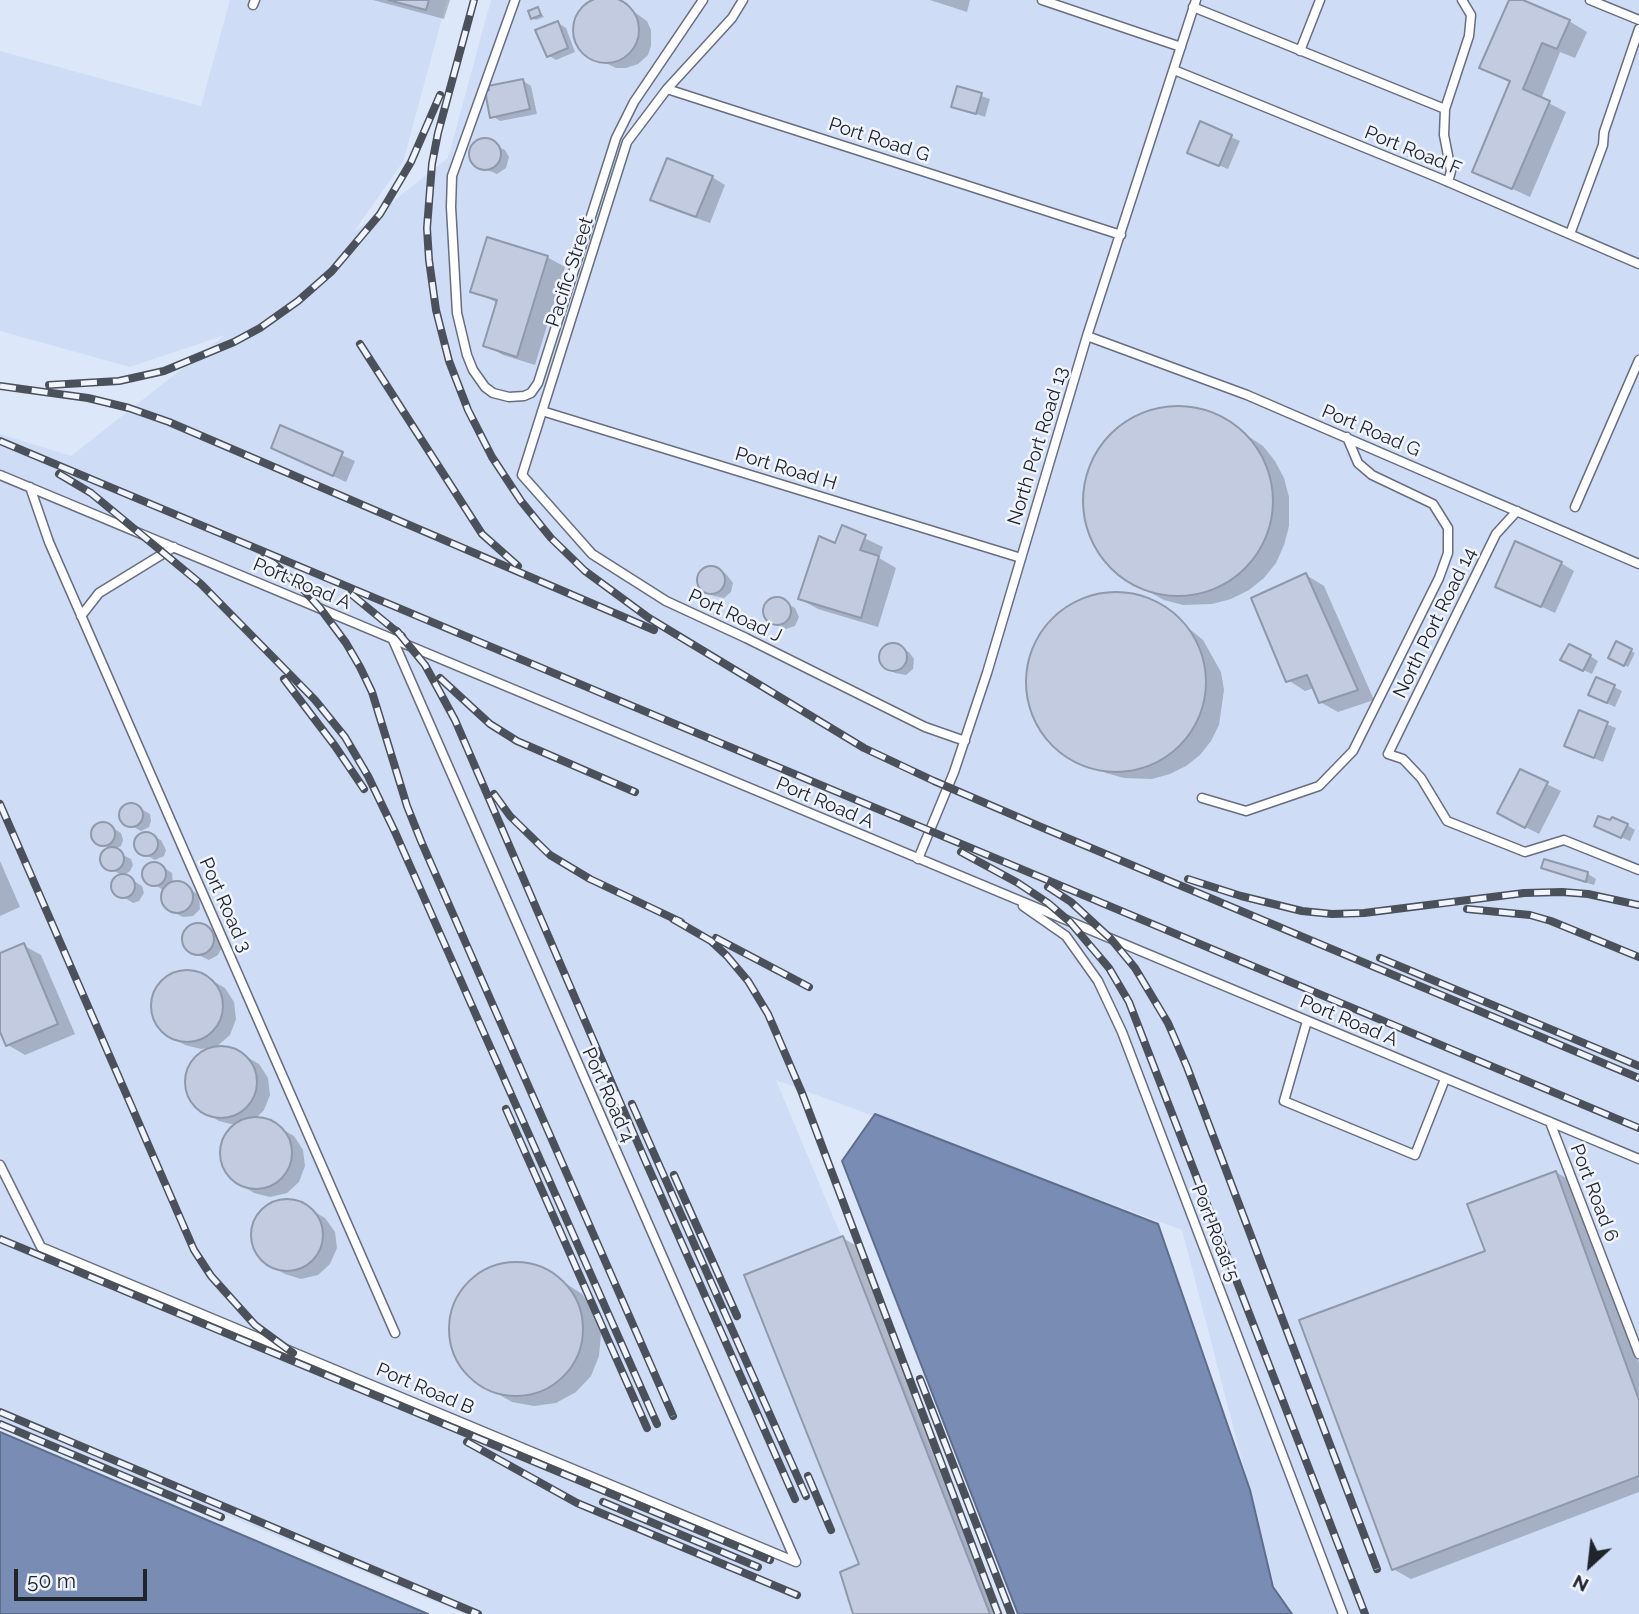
<!DOCTYPE html>
<style>
body{margin:0}
#map{position:relative;width:1639px;height:1614px;overflow:hidden;background:#dde7fa;font-family:Raleway,sans-serif}
canvas{display:block}
.north{position:absolute;left:1555px;top:1530px;width:70px;height:70px;-webkit-text-stroke:5px #f0f4fc;paint-order:stroke;rotate:207deg;font-size:19px;font-weight:700;line-height:28px;text-align:center;color:#20242b}
.north::after{content:'';display:block;margin:auto;width:24px;height:32px;background:#20242b;clip-path:polygon(50% 0,100% 100%,50% 72%,0 100%)}
.scale{position:absolute;left:14px;top:1569px;width:133px;height:32px;box-sizing:border-box;border:4px solid #20242b;border-top:0;padding-left:9px;font-size:21px;line-height:24px;white-space:nowrap;color:#20242b;-webkit-text-stroke:5px #f0f4fc;paint-order:stroke}
</style>
<div id="map">
<canvas width="1639" height="1614"></canvas>
<div class="north">N</div>
<div class="scale">50 m</div>
</div>
<script>
const c = document.querySelector('canvas').getContext('2d');
c.lineJoin = 'round';
function paint(path, color) { c.fillStyle = color; c.fill(path, 'evenodd'); }
const poly = rows => new Path2D(rows.map(r => 'M' + r).join(''));
function strokePath(path, color, width, dash) { c.strokeStyle = color; c.lineWidth = width; c.lineCap = dash ? 'butt' : 'round'; c.setLineDash(dash || []); c.stroke(path); }
function label(font, color, halo, rows, align = 'center') {
  c.font = font + ' Raleway,sans-serif'; c.lineWidth = 5; c.setLineDash([]); c.textBaseline = 'middle'; c.strokeStyle = halo; c.fillStyle = color; for (const [text, x, y, turn = 0] of rows) {
    c.save(); c.translate(x, y); c.rotate((+turn || 0) * Math.PI / 180); c.textAlign = isNaN(turn) ? turn : align; if (halo) c.strokeText(text, 0, 0); c.fillText(text, 0, 0); c.restore();
  }
}
const built = poly([
 [230,0,447,0,403,162,353,233,448,158,491,0,1639,0,1639,1614,1282,1614,1182,1230,776,1080,999,1614,465,1614,0,1421,0,434,71,456,225,335,130,367,0,331,0,51,201,106]
]);
const water = poly([
 [875,1114,1158,1224,1250,1490,1273,1587,1292,1614,1018,1614,842,1161,875,1114],
 [0,1432,428,1614,0,1614,0,1432]
]);
const shadow = poly([
 [373,0,450,0,444,19],
 [596,0,612,0,623,4,647,21,651,30,651,46,648,55,638,64,626,68,616,68,589,55,580,46,575,34,577,15,585,5],
 [930,0,970,0,967,12],
 [1510,0,1519,0,1569,21,1587,32,1575,58,1560,52,1541,99,1566,112,1530,197,1474,171,1511,83,1482,68],
 [538,9,544,17,536,20,533,18],
 [558,23,566,28,575,52,556,60,548,55],
 [523,81,531,86,537,114,500,121,492,116],
 [958,88,990,99,985,117,953,106],
 [1201,124,1240,141,1228,169,1198,157],
 [484,140,505,150,509,157,506,168,497,174,476,165,471,156,475,144],
 [712,177,725,185,710,223,665,207,652,200],
 [547,257,565,267,535,365,503,355,485,345,498,303,472,291],
 [1163,409,1192,409,1211,414,1228,423,1263,446,1275,461,1284,478,1289,497,1289,526,1284,545,1276,563,1264,578,1249,590,1231,599,1212,604,1183,605,1164,600,1128,580,1113,568,1100,553,1091,536,1086,517,1086,488,1091,469,1100,452,1112,436,1127,424,1144,415],
 [281,428,355,461,346,482,273,448],
 [843,528,883,547,879,558,896,568,878,627,818,609,800,599,836,545],
 [1561,563,1574,571,1555,613,1497,586],
 [706,569,717,569,726,574,733,583,731,592,724,598,714,596,705,591,699,583,700,575],
 [1306,575,1324,586,1374,700,1338,712,1320,702,1314,688,1305,691,1288,680],
 [1127,597,1145,602,1162,611,1181,622,1203,640,1221,672,1224,690,1219,725,1211,741,1200,755,1186,766,1170,774,1152,779,1124,778,1106,773,1070,754,1054,742,1042,728,1033,712,1028,695,1026,676,1028,659,1039,634,1057,614,1073,605,1090,598],
 [777,599,795,608,799,617,795,626,786,629,767,620,764,610,769,602],
 [1617,644,1635,653,1628,667,1610,658],
 [892,645,909,652,914,659,913,669,906,675,895,673,886,668,880,658,882,650],
 [1590,656,1598,661,1592,674,1570,664],
 [1614,687,1622,691,1615,707,1598,699],
 [1580,713,1616,728,1603,762,1566,746],
 [1520,771,1561,791,1539,834,1512,820],
 [134,805,150,814,151,821,149,827,141,831,122,821,121,814,124,807],
 [99,824,106,824,121,833,123,840,121,846,113,850,131,859,133,865,130,871,124,875,142,886,144,893,139,901,133,903,115,892,113,885,116,879,125,877,104,865,102,858,105,852,111,849,94,839,93,833],
 [1627,825,1635,830,1630,841,1605,830],
 [145,833,161,840,166,850,164,856,155,860,137,850,135,843,138,836],
 [0,861,20,907,0,916],
 [1545,861,1588,874,1596,879,1594,885,1552,872,1543,868],
 [149,864,157,864,166,869,172,873,173,883,182,884,199,895,200,909,193,916,183,917,169,910,163,902,165,891,145,879,143,873],
 [198,925,220,937,222,947,218,955,209,960,186,949,183,940,189,928],
 [23,945,41,955,75,1034,25,1055,8,1045,0,1027,0,954],
 [179,972,195,972,211,980,225,988,234,1002,236,1019,230,1035,215,1048,230,1048,245,1056,259,1064,268,1078,270,1095,264,1110,254,1120,265,1120,294,1136,303,1150,305,1166,299,1182,287,1193,270,1197,254,1193,240,1184,227,1173,221,1157,224,1141,235,1125,219,1121,205,1113,192,1101,186,1086,188,1069,198,1055,212,1047,201,1049,185,1045,170,1037,158,1025,152,1010,154,993,164,980],
 [1556,1172,1574,1183,1639,1363,1639,1492,1411,1579,1393,1569,1487,1253],
 [279,1201,296,1201,311,1210,325,1218,335,1232,337,1248,330,1264,318,1275,301,1279,285,1274,271,1266,258,1255,253,1239,255,1223,264,1209],
 [843,1238,860,1248,1003,1614,855,1614,862,1565],
 [503,1264,524,1264,545,1270,582,1294,595,1312,601,1334,599,1356,591,1376,576,1392,556,1403,534,1406,512,1402,474,1380,460,1364,452,1344,450,1323,455,1303,467,1285,483,1272]
]);
const building = poly([
 '573 30a33 33 0 1 1 66 0a33 33 0 1 1-66 0Z',
 [388,0,429,0,426,10,388,0],
 [1509,0,1523,0,1570,20,1557,49,1542,43,1523,89,1550,101,1512,189,1472,172,1510,81,1479,68,1509,0],
 [538,7,541,15,531,19,528,11,538,7],
 [558,21,568,48,547,57,535,30,558,21],
 [523,79,530,109,490,118,485,91,489,90,488,86,523,79],
 [957,86,982,93,976,114,951,107,957,86],
 [1200,121,1232,135,1219,166,1187,153,1200,121],
 '469 154a16 16 0 1 1 32 0a16 16 0 1 1-32 0Z',
 [667,158,713,176,696,217,650,200,667,158],
 [487,237,548,256,517,357,483,346,497,300,470,292,487,237],
 '1083 501a95 95 0 1 1 190 0a95 95 0 1 1-190 0Z',
 [280,425,343,452,333,476,271,448,280,425],
 [842,525,866,535,860,550,879,556,861,618,798,599,819,536,835,543,842,525],
 [1515,541,1562,562,1541,607,1495,587,1515,541],
 '697 580a14 14 0 1 1 28 0a14 14 0 1 1-28 0Z',
 [1306,573,1358,690,1319,703,1307,675,1286,682,1251,598,1306,573],
 '1026 682a90 90 0 1 1 180 0a90 90 0 1 1-180 0Z',
 '763 611a14 14 0 1 1 28 0a14 14 0 1 1-28 0Z',
 [1616,641,1632,649,1624,666,1608,658,1616,641],
 '879 657a14 14 0 1 1 28 0a14 14 0 1 1-28 0Z',
 [1569,644,1591,655,1583,671,1560,660,1569,644],
 [1596,677,1615,685,1607,703,1588,695,1596,677],
 [1579,710,1608,722,1594,758,1564,746,1579,710],
 [1520,769,1548,782,1525,828,1497,813,1520,769],
 '119 815a12 12 0 1 1 24 0a12 12 0 1 1-24 0Z',
 [1598,816,1610,820,1612,817,1628,824,1621,838,1594,826,1598,816],
 '91 834a12 12 0 1 1 24 0a12 12 0 1 1-24 0Z',
 '134 844a12 12 0 1 1 24 0a12 12 0 1 1-24 0Z',
 '100 859a12 12 0 1 1 24 0a12 12 0 1 1-24 0Z',
 [1544,859,1588,872,1586,882,1541,868,1544,859],
 '142 874a12 12 0 1 1 24 0a12 12 0 1 1-24 0Z',
 '111 886a12 12 0 1 1 24 0a12 12 0 1 1-24 0Z',
 '161 897a16 16 0 1 1 32 0a16 16 0 1 1-32 0Z',
 '182 939a16 16 0 1 1 32 0a16 16 0 1 1-32 0Z',
 [24,943,58,1024,6,1046,0,1032,0,953,24,943],
 '151 1006a36 36 0 1 1 72 0a36 36 0 1 1-72 0Z',
 '185 1082a36 36 0 1 1 72 0a36 36 0 1 1-72 0Z',
 '220 1153a36 36 0 1 1 72 0a36 36 0 1 1-72 0Z',
 [1556,1171,1639,1400,1639,1476,1392,1570,1299,1320,1485,1251,1467,1204,1556,1171],
 '251 1235a36 36 0 1 1 72 0a36 36 0 1 1-72 0Z',
 [843,1236,990,1614,853,1614,840,1572,859,1564,744,1275,843,1236],
 '449 1329a67 67 0 1 1 134 0a67 67 0 1 1-134 0Z'
]);
const lane = poly([
 [515,0,452,176,451,207,457,313,467,355,473,370,485,387,493,393,509,397,524,396,531,393,538,383,616,138,634,102,703,0],
 [743,0,732,18,667,89,627,142,522,475,592,554,666,601,746,638,925,727,965,741],
 [1042,0,1181,47],
 [1590,0,1639,20],
 [253,5,255,0],
 [1193,7,1445,109],
 [1300,51,1320,0],
 [1174,70,1439,178,1639,264],
 [667,89,1121,235],
 [1448,182,1451,171,1444,135,1445,109,1469,36,1471,15,1462,0],
 [1570,234,1603,145,1604,132,1639,29],
 [1087,336,1247,395,1639,564],
 [542,411,1021,558],
 [0,475,1639,1159],
 [30,487,49,542,395,1333],
 [1575,507,1639,360],
 [1517,511,1496,534,1388,754,1403,759,1421,778,1447,821,1525,852,1564,840,1639,870],
 [81,616,99,593,174,547],
 [393,640,796,1562],
 [1202,798,1246,811,1319,786,1353,751,1439,578,1448,553,1448,528,1433,504,1372,475,1358,463,1347,437],
 [918,859,954,772,987,673,1087,336,1196,0],
 [1023,906,1066,936,1098,981,1122,1032,1343,1614],
 [1307,1021,1284,1101,1415,1155,1445,1079],
 [1550,1122,1639,1354],
 [0,1165,41,1247,796,1562]
]);
const rail = poly([
 [474,0,438,133,432,164,427,228,429,260,436,310,449,361,468,410,492,457,521,501,551,538,585,571,649,618,864,748,934,781,1041,827,1639,1078],
 [360,344,482,534,518,566],
 [49,385,119,381,164,371,234,342,260,328,298,301,332,271,380,214,411,162,440,95],
 [0,386,88,398,129,408,169,422,654,630],
 [0,441,1639,1128],
 [59,474,91,493,201,584,315,700,345,737,368,776,395,832,657,1424],
 [263,558,273,563,303,589,320,608,346,643,360,667,372,692,407,806,421,841,673,1416],
 [351,594,402,636],
 [397,631,425,665,455,720,645,1160,795,1499],
 [440,678,490,724,517,741,635,792],
 [284,679,335,746,364,789],
 [494,794,510,816,550,855,590,879,681,922],
 [0,804,194,1250,211,1276,255,1325,293,1353],
 [961,852,1018,883,1048,903,1070,922,1109,968,1129,1002,1365,1614],
 [1188,879,1241,896,1302,911,1332,914,1364,913,1524,893,1562,892,1588,894,1639,905],
 [1048,887,1071,902,1111,939,1135,968,1168,1023,1187,1067,1377,1569],
 [1467,909,1530,915,1551,921,1639,957],
 [673,919,711,941,727,956,748,981,768,1014,802,1093,998,1614],
 [716,938,809,987],
 [1380,958,1639,1066],
 [632,1104,806,1496],
 [506,1109,647,1428],
 [674,1175,737,1316],
 [0,1239,770,1560],
 [920,1379,1011,1614],
 [0,1412,478,1614],
 [0,1424,221,1517],
 [467,1442,577,1503,797,1595],
 [808,1476,831,1530],
 [603,1502,758,1567]
]);
const streetNames = [
 ["Port Road G",879,140,18],
 ["Port Road F",1413,151,22],
 ["Pacific Street",570,272,-72],
 ["Port Road G",1371,431,23],
 ["North Port Road 13",1038,446,-73],
 ["Port Road H",786,469,17],
 ["Port Road A",302,584,23],
 ["Port Road J",735,616,25],
 ["North Port Road 14",1435,623,-64],
 ["Port Road A",825,803,23],
 ["Port Road 3",225,905,66],
 ["Port Road A",1349,1021,23],
 ["Port Road 4",608,1095,66],
 ["Port Road 6",1594,1193,69],
 ["Port Road 5",1215,1233,69],
 ["Port Road B",425,1389,23]
];
paint(built, '#cfdcf6');
paint(water, '#798cb4');
strokePath(water, '#5e6d8b', 2);
paint(shadow, '#0003');
paint(building, '#c2cbdf');
strokePath(building, '#9099ab', 2);
strokePath(lane, '#666e7f', 11);
strokePath(lane, '#fff', 8);
strokePath(rail, '#4b515a', 8);
strokePath(rail, '#f0f4fc', 5, [16]);
label('19px', '#20242b', '#f0f4fc', streetNames);
</script>
